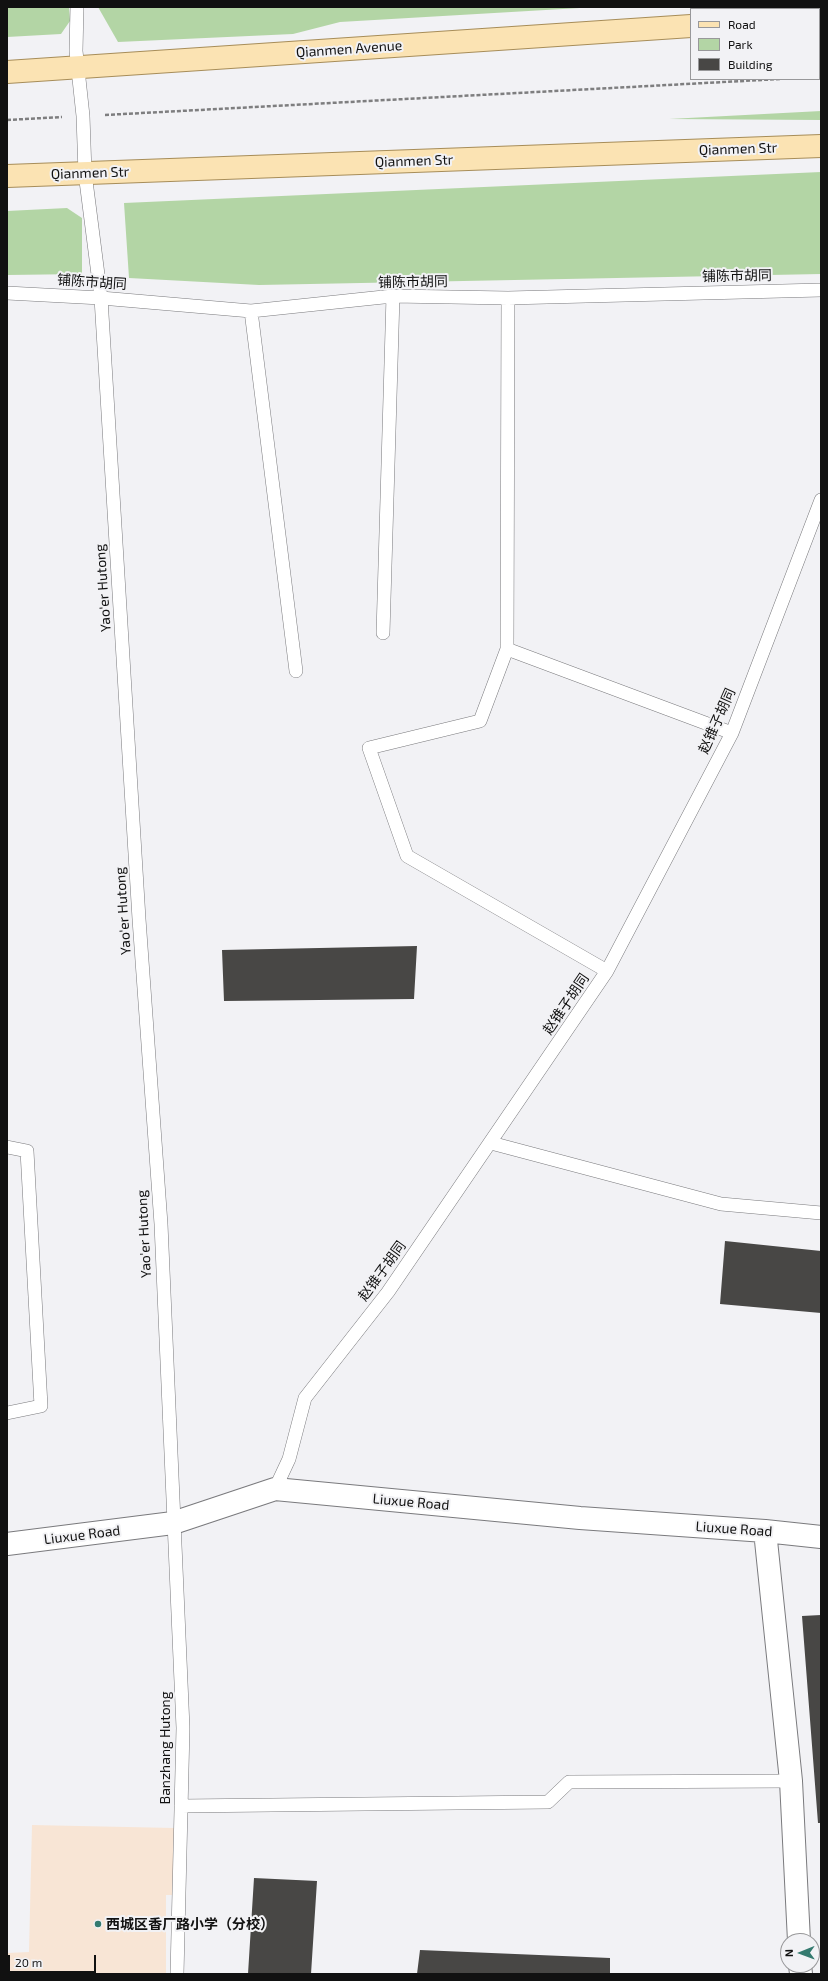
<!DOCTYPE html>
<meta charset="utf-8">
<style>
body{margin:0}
#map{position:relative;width:828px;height:1981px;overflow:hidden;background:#f2f2f5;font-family:"Exo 2",sans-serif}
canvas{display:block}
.frame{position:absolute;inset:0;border:8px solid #111;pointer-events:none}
.legend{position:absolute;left:690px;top:8px;width:130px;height:72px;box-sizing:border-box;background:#f2f2f5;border:1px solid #98989a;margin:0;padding:5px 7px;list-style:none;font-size:12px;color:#111}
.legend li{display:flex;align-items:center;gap:8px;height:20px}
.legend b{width:20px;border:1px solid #98989a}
.north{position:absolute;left:780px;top:1933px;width:40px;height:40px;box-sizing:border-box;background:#f2f2f5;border:1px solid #98989a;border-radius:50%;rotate:269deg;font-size:11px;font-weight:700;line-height:16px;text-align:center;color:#111}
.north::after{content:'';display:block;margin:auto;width:14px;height:18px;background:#347a6f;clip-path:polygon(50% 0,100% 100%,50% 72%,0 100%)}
.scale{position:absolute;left:8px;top:1955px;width:88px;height:18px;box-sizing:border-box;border:2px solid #111;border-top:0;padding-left:5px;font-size:12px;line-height:14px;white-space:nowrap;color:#111;-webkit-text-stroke:3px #f2f2f5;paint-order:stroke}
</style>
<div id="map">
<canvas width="828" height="1981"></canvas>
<div class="frame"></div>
<ul class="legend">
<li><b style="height:5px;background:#fbe3b3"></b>Road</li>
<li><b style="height:11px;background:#b3d5a5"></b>Park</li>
<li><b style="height:11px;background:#484745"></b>Building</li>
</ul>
<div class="north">N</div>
<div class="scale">20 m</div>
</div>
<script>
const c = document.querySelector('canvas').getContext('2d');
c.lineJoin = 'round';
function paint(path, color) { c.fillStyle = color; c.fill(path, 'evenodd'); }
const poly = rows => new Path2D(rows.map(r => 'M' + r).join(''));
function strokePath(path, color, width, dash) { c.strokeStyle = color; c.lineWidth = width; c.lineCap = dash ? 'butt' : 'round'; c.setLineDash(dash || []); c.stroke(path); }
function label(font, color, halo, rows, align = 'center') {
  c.font = font + ' "Exo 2","Noto Sans SC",sans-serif'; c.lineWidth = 4; c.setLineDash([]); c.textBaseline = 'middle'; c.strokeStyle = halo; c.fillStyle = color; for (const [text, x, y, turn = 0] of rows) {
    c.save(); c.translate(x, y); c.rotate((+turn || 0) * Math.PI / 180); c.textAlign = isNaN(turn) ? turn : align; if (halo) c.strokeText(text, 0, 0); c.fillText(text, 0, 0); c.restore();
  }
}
const education = poly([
 [32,1825,174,1828,174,1895,166,1895,166,1974,7,1974,7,1953,29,1952]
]);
const green = poly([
 [7,7,69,7,70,21,61,34,7,37],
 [98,7,597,7,340,22,293,34,118,42],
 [821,111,821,120,669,119],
 [821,172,821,274,259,285,129,278,124,203],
 [67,208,82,218,82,274,7,275,7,211]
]);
const building = poly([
 [417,946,414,999,224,1001,222,950],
 [725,1241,821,1251,821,1313,720,1304],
 [821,1615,821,1823,818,1823,802,1616],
 [254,1878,317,1881,311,1974,248,1974],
 [420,1950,610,1958,610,1974,417,1974]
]);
const path = poly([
 [819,77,821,77],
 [105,115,780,79],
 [7,120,62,117]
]);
const service = poly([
 [77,7,76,51,83,116,85,173,101,298,139,919,161,1224,183,1728,177,1974],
 [7,293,101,298,251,311,393,296,508,298,821,290],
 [251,311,296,671],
 [383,633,393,296],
 [507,649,508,298],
 [607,971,407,856,369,748,480,721,507,649,732,733],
 [491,1143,721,1204,821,1213],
 [7,1147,27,1151,41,1406,7,1413],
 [275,1489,289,1459,305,1398,388,1292,607,971,732,733,821,500],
 [181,1806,548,1802,569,1782,791,1781]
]);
const minor = poly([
 [765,1531,791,1781,799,1941],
 [7,1544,173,1523,275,1489,580,1518,765,1531,821,1537],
 [800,1965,801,1974]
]);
const primary = poly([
 [819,18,821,17],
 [7,72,691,26],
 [7,176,821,146]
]);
const markers = [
 [98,1924,4,"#347a6f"]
];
const streetNames = [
 ["Qianmen Avenue",349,49,-4],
 ["Qianmen Str",738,149,-2],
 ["Qianmen Str",414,161,-2],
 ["Qianmen Str",90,173,-2],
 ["铺陈市胡同",737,276,-1],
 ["铺陈市胡同",92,282,4],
 ["铺陈市胡同",413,282,-1],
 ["Yao'er Hutong",103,588,-94],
 ["赵锥子胡同",717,721,-66],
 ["Yao'er Hutong",123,911,-94],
 ["赵锥子胡同",566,1004,-56],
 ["Yao'er Hutong",144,1234,-93],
 ["赵锥子胡同",382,1271,-54],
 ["Liuxue Road",411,1502,5],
 ["Liuxue Road",734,1529,4],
 ["Liuxue Road",82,1535,-7],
 ["Banzhang Hutong",165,1748,-90]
];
const poiNames = [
 ["西城区香厂路小学（分校）",106,1924]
];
paint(education, '#f8e5d5');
paint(green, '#b3d5a5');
paint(building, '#484745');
strokePath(service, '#7a7a7d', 14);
strokePath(minor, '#7a7a7d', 24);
strokePath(primary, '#a78d59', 24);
strokePath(path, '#7e7e7f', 2.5, [4, 2]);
strokePath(service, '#fff', 13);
strokePath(minor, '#fff', 22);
strokePath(primary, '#fbe3b3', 22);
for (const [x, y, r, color] of markers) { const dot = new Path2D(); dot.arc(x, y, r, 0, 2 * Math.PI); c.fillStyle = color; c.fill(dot); strokePath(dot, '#f2f2f5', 1.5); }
label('14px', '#111', '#f2f2f5', streetNames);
label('bold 14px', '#111', '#f2f2f5', poiNames, 'left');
</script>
